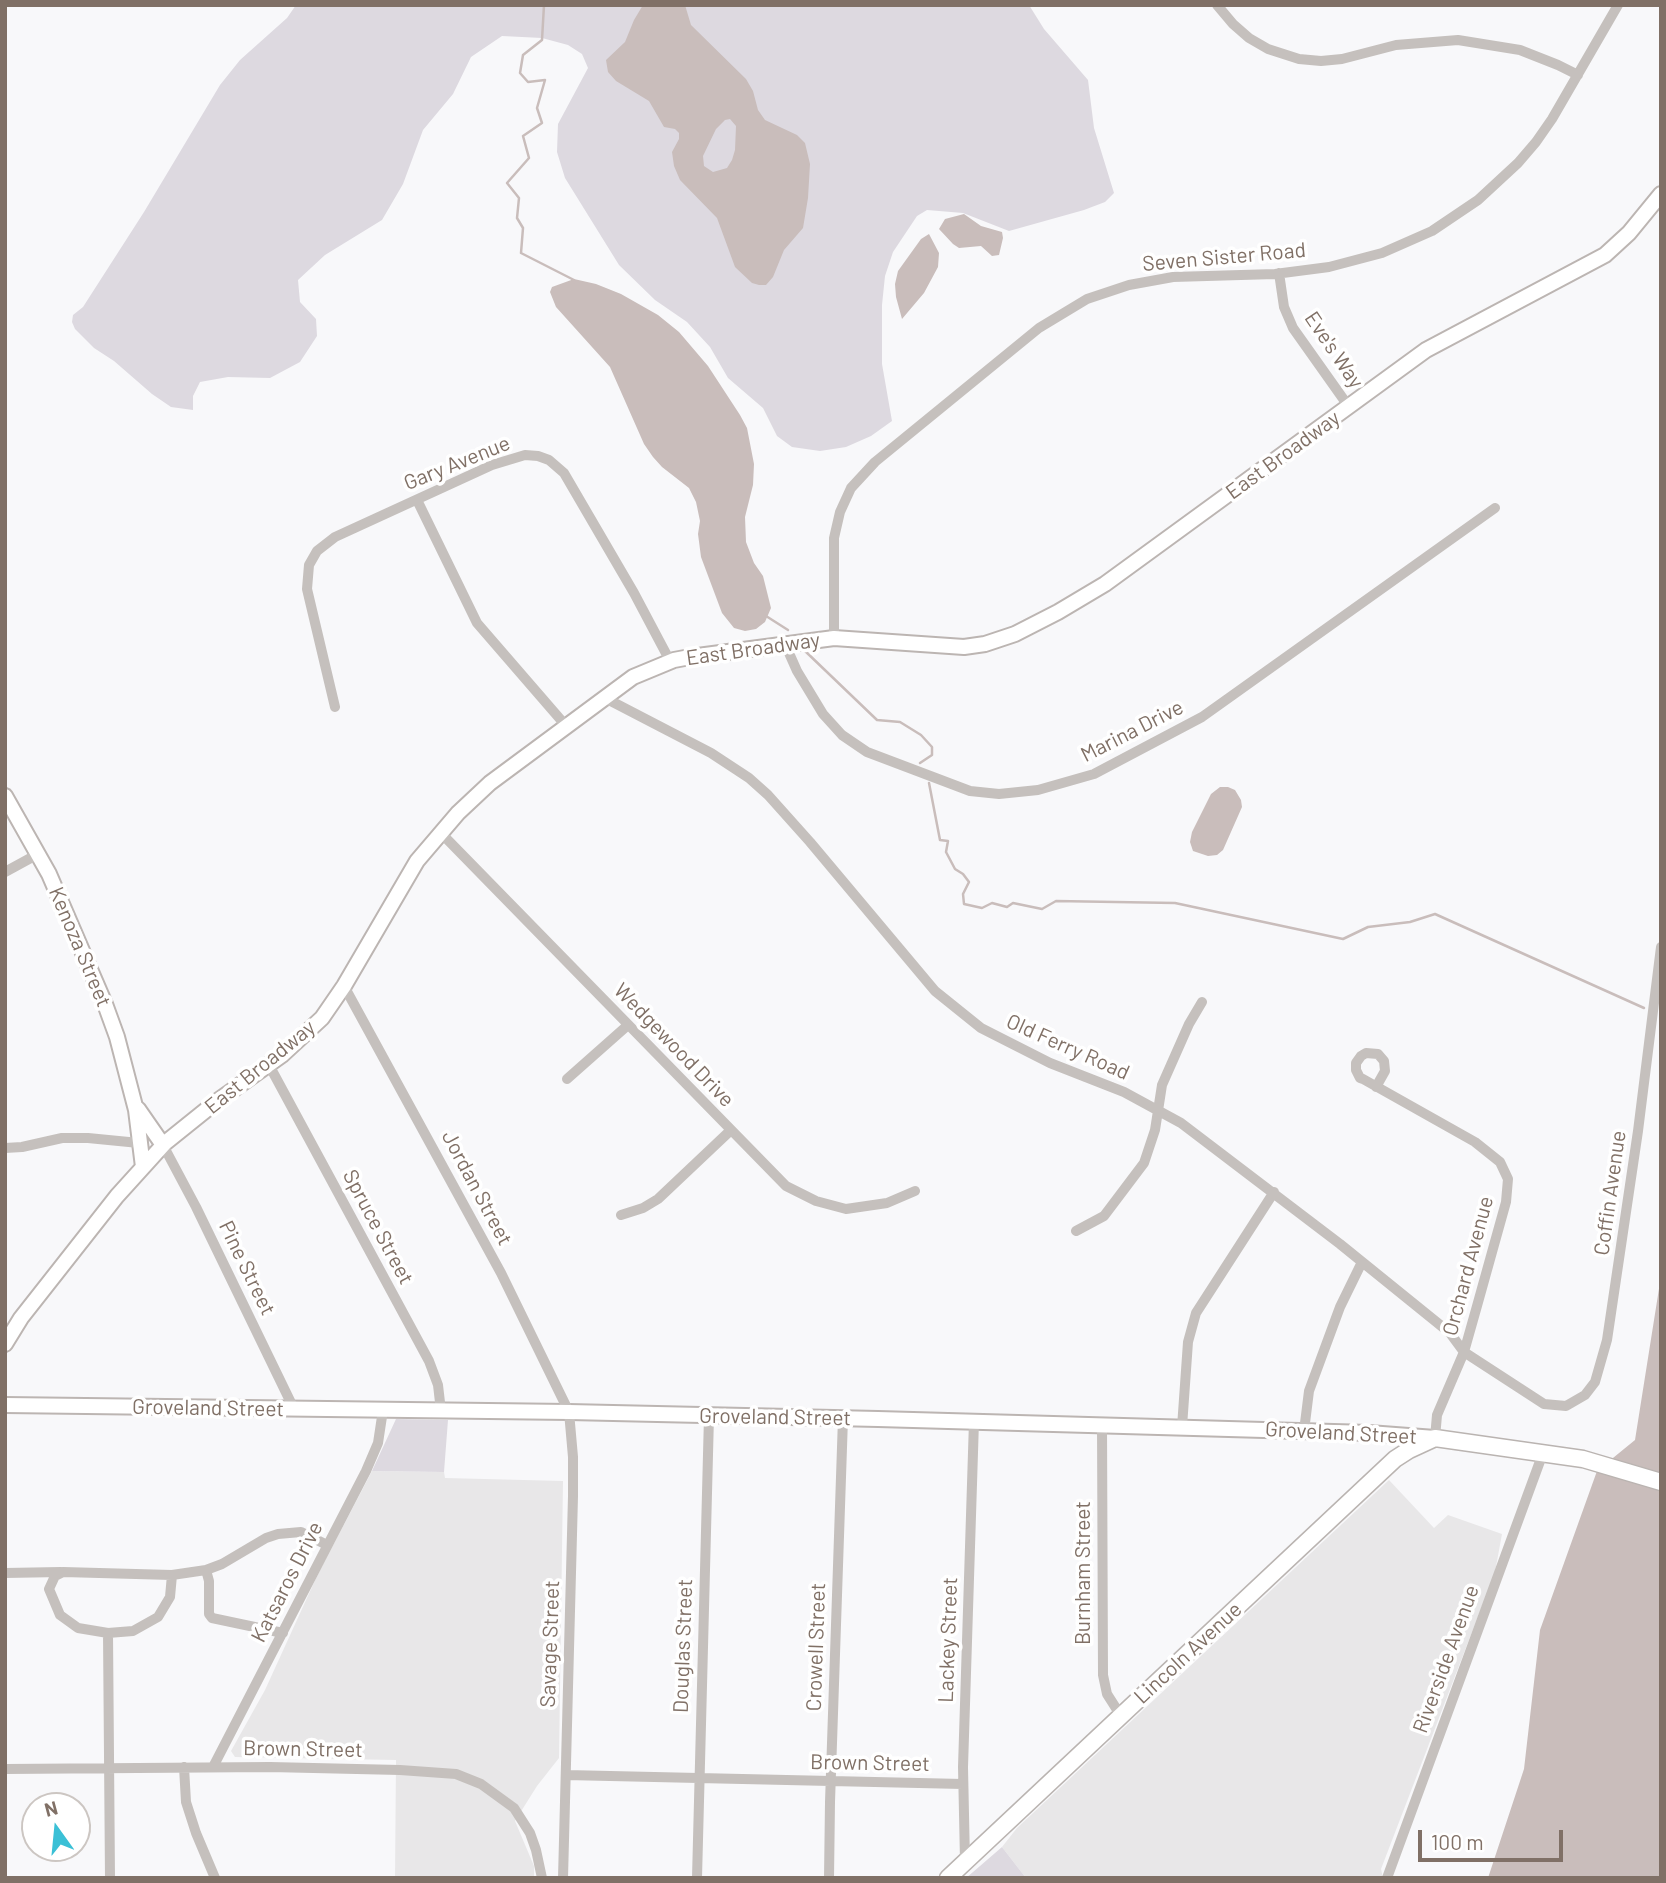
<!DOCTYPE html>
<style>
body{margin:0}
#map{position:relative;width:1666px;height:1883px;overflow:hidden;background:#f8f8fa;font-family:Barlow,sans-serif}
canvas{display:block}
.frame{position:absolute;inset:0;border:7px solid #807066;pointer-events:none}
.north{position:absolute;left:21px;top:1792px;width:70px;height:70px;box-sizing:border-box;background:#fff;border:2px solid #ccc6c2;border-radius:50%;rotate:345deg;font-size:19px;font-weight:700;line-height:28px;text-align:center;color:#807066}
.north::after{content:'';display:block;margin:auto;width:24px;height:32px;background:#3bc0d6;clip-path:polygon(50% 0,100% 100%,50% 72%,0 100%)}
.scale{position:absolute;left:1418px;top:1830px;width:145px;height:32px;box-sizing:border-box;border:4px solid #807066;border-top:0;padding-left:9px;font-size:21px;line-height:24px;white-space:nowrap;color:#807066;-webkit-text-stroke:5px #fff;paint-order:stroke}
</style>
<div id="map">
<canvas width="1666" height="1883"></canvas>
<div class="frame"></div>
<div class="north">N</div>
<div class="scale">100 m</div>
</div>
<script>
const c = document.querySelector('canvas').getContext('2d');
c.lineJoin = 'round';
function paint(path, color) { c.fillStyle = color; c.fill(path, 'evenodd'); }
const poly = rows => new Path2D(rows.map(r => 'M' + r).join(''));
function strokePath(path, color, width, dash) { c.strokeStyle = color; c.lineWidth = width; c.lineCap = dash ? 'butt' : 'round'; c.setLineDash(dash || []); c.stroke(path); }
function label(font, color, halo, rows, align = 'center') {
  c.font = font + ' Barlow,sans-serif'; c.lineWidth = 7; c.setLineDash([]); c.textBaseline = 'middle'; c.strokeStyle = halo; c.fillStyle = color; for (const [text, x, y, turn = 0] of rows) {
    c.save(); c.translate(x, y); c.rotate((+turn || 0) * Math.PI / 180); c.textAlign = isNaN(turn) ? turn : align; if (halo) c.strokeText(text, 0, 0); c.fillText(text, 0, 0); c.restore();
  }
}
const built = poly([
 [372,1471,444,1472,445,1478,563,1481,559,1758,537,1786,515,1821,534,1866,534,1878,395,1878,396,1760,235,1757,231,1751,265,1690,317,1576],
 [1389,1480,1434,1528,1448,1515,1502,1534,1495,1572,1381,1869,1383,1878,1026,1878,1002,1847,1017,1828]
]);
const green = poly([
 [296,5,1029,5,1044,29,1088,80,1094,128,1114,193,1105,202,1084,210,1009,231,963,213,927,210,917,216,893,252,885,276,882,305,882,364,892,421,871,436,846,447,820,451,792,447,777,436,763,408,728,378,710,347,687,322,655,300,619,265,565,178,557,152,558,124,588,68,582,54,568,45,542,38,502,36,471,57,453,94,423,130,403,184,382,220,325,255,298,280,300,302,316,319,317,336,300,362,270,378,228,377,200,382,193,396,193,410,171,407,152,394,114,361,94,348,75,329,72,322,73,315,83,307,144,212,220,85,240,60,287,18],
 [396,1419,448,1420,444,1472,372,1471],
 [1002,1847,1026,1878,966,1878,980,1866]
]);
const water = poly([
 [643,5,685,5,691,25,746,79,753,91,758,110,765,120,797,135,805,143,810,164,808,198,803,228,784,250,773,277,766,285,759,285,752,283,735,267,717,218,680,180,674,166,672,152,679,139,679,133,675,129,664,127,649,101,616,81,608,72,606,60,625,42,634,20],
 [730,119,736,126,735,150,732,160,727,168,713,172,704,166,703,156,716,129,725,120],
 [964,214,981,226,1002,232,1003,238,999,255,992,256,981,246,959,248,953,244,939,229,945,219],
 [929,234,939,253,938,267,924,293,902,319,896,297,895,284,898,271,921,239],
 [574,279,596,284,621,294,658,315,679,332,708,366,740,415,747,428,754,464,753,485,745,517,746,542,754,563,763,576,771,608,765,622,756,629,745,631,734,628,722,613,701,557,698,534,700,521,696,502,689,488,662,467,653,457,644,444,610,367,556,307,550,292,552,287],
 [1220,787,1228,787,1235,790,1241,800,1242,807,1223,850,1217,855,1208,856,1193,851,1190,842,1192,832,1211,794],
 [1661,1276,1661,1878,1488,1878,1524,1769,1540,1630,1597,1471,1635,1440]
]);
const stream = poly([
 [544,5,542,40,523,55,520,73,528,82,545,80,537,108,542,123,523,136,529,158,507,183,519,198,517,218,523,228,521,253,574,280,574,282],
 [766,616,788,630],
 [804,650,877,720,900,722,921,735,932,747,932,755,920,763],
 [929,783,940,840,948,841,946,852,955,869,963,874,969,882,963,894,964,904,982,908,992,903,1007,907,1013,903,1042,909,1056,901,1175,903,1343,939,1368,927,1410,922,1435,914,1644,1008]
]);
const street = poly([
 [1217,5,1233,24,1249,38,1268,49,1299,59,1321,61,1342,59,1396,45,1458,40,1520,50,1558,65,1578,75],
 [1279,273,1284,307,1293,328,1349,407],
 [417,500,477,623,567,727],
 [834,638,834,538,840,512,851,488,875,462,1039,328,1087,299,1129,285,1173,277,1275,274,1329,267,1382,253,1432,231,1478,200,1518,163,1536,142,1552,119,1618,5],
 [785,644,797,671,823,714,842,735,867,752,970,791,999,794,1038,790,1094,774,1202,717,1495,508],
 [605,698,711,753,749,778,768,795,810,842,935,991,981,1028,1050,1063,1124,1092,1181,1123,1340,1244,1450,1333,1464,1352,1544,1404,1566,1406,1585,1395,1595,1382,1607,1340,1638,1131,1661,947],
 [335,707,307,589,309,565,317,551,335,537,492,465,525,455,538,456,549,460,564,473,634,593,670,661],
 [440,832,786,1186,816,1201,846,1209,887,1203,915,1191],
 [5,872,38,854],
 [344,986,501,1273,569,1412,573,1457,573,1496,563,1878],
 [269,1065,429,1361,438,1385,441,1411],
 [567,1079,628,1025],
 [1376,1087,1385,1071,1384,1061,1378,1054,1366,1053,1361,1056,1356,1063,1356,1070,1360,1078,1363,1079,1475,1142,1500,1162,1508,1179,1506,1202,1477,1306,1464,1352,1437,1415,1435,1438],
 [163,1145,196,1207,294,1409],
 [5,1148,22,1147,62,1138,88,1138,139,1143],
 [621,1215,643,1208,658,1199,731,1130],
 [1076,1231,1104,1216,1144,1163,1155,1130,1162,1085,1189,1024,1202,1002],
 [1102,1425,1103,1675,1107,1694,1121,1716],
 [1182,1427,1188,1342,1196,1313,1274,1192],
 [1304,1431,1309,1391,1340,1307,1362,1262],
 [206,1570,209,1581,209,1614,212,1618,283,1633],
 [5,1573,61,1572],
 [172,1575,206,1570,222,1564,266,1538,278,1534,301,1532,327,1545],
 [108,1633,78,1628,60,1615,49,1589,55,1576,63,1572,172,1575,170,1597,158,1617,133,1631,108,1633,110,1878],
 [184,1767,186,1802,196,1833,215,1878],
 [213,1767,366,1471,378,1443,383,1410],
 [5,1769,270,1767,400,1770,456,1774,481,1784,514,1808,530,1833,536,1850,542,1878],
 [566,1775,963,1784],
 [965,1861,963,1767,974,1421],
 [697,1878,709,1416],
 [829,1878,830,1802,843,1418],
 [1387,1878,1543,1453]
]);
const secondary = poly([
 [5,796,49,874,105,1004,117,1037,136,1110,143,1167],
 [138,1109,163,1145],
 [5,1344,21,1318,117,1196,165,1143,216,1102,282,1055,322,1018,344,986,417,861,458,813,490,783,633,677,674,660,690,657,834,638,964,647,985,644,1015,634,1058,612,1105,584,1426,350,1605,255,1629,233,1661,194],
 [5,1405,569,1412,878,1419,1369,1433,1435,1438]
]);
const primary = poly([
 [948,1878,1395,1459,1409,1450,1435,1438,1583,1459,1661,1482]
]);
const streetNames = [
 ["Seven Sister Road",1224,257,-5],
 ["Eve's Way",1334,350,56],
 ["East Broadway",1283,455,-36],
 ["Gary Avenue",457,463,-22],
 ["East Broadway",753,649,-8],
 ["Marina Drive",1132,731,-27],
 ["Kenoza Street",80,947,67],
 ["Wedgewood Drive",674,1045,46],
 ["Old Ferry Road",1068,1047,24],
 ["East Broadway",260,1067,-39],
 ["Jordan Street",477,1188,62],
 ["Coffin Avenue",1610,1193,-82],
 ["Spruce Street",378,1227,62],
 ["Orchard Avenue",1468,1266,-75],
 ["Pine Street",247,1268,64],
 ["Groveland Street",208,1408,1],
 ["Groveland Street",775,1417,1],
 ["Groveland Street",1341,1433,3],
 ["Burnham Street",1083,1573,-90],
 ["Katsaros Drive",287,1582,-63],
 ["Lackey Street",948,1640,-88],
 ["Savage Street",550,1644,-88],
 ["Douglas Street",683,1646,-88],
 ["Crowell Street",816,1647,-88],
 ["Lincoln Avenue",1188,1653,-43],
 ["Riverside Avenue",1446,1659,-70],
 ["Brown Street",303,1749,1],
 ["Brown Street",870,1763,1]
];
paint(built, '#e8e7e8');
paint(green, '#ddd9e0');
paint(water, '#c9bdbb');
strokePath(stream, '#c9bdbb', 2.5);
strokePath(secondary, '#bcb5b2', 18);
strokePath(primary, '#bab4b1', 19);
strokePath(street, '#c5c0bd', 10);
strokePath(secondary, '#fff', 14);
strokePath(primary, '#fff', 16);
label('21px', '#807066', '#fff', streetNames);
</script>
